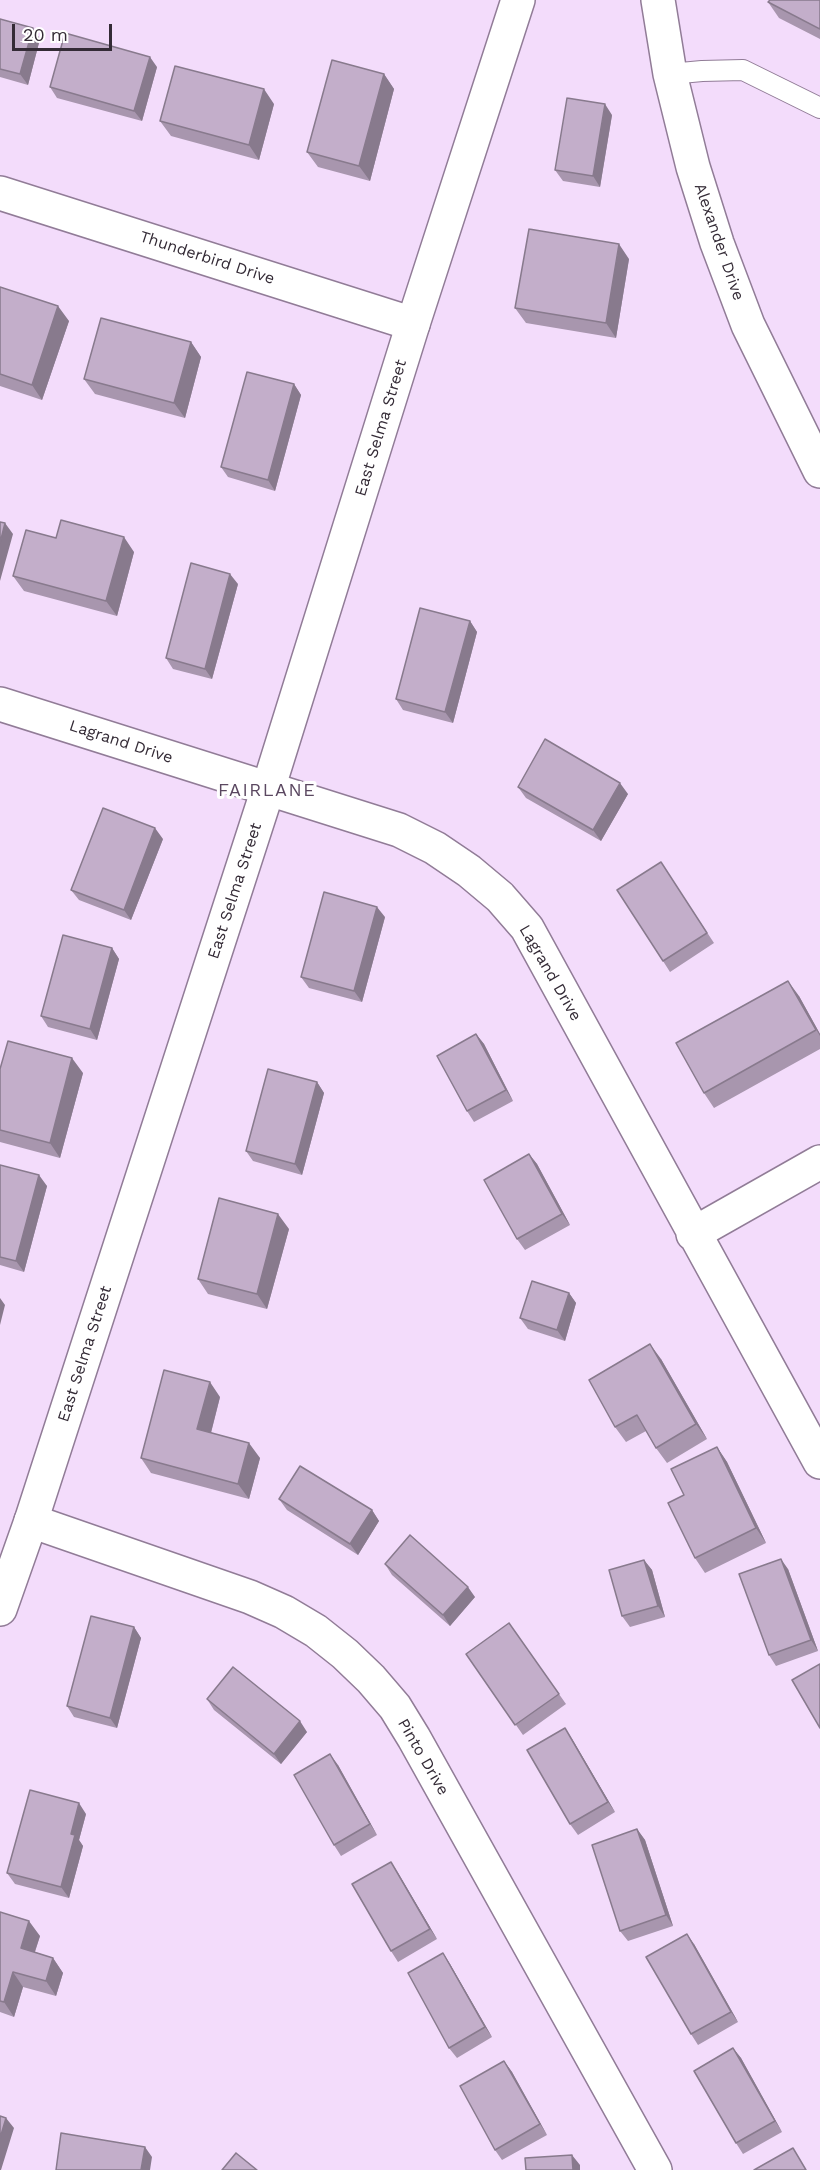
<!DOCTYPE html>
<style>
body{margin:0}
#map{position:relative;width:820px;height:2170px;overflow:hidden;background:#f3dcfb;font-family:"Work Sans",sans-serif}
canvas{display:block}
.scale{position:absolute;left:12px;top:24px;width:100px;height:27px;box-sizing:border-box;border:3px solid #342b36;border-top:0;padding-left:8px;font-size:18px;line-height:21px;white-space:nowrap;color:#342b36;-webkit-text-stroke:4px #fff;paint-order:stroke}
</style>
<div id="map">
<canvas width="820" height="2170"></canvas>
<div class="scale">20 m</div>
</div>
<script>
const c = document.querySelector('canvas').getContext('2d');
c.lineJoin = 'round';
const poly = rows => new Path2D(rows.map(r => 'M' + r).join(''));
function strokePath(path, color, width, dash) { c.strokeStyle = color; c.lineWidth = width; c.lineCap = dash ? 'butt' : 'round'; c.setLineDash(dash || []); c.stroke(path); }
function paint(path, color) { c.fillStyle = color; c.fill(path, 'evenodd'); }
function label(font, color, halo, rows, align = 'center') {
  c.font = font + ' "Work Sans",sans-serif'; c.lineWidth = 6; c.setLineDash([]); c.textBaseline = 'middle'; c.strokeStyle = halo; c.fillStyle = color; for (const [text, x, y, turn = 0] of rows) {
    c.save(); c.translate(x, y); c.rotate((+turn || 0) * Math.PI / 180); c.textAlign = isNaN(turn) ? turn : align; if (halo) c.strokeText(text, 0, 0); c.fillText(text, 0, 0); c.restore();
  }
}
const lane = poly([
 [670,74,702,71,743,70,820,108]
]);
const street = poly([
 [658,0,670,74,693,167,717,243,748,325,820,471],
 [0,193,413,324],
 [0,704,399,830,435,848,469,871,500,897,527,928,820,1462],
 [693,1234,820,1162],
 [31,1521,250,1597,284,1612,316,1631,345,1654,371,1679,395,1707,414,1738,655,2170]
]);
const secondary = poly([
 [0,1609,31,1521,268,789,413,324,518,0]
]);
const wall = poly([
 [820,0,820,39,779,18,768,2],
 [0,19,33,28,40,39,28,85,0,77],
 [157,67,142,121,57,98,50,87],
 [384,74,394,89,370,181,318,167,307,152],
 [274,104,259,160,171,136,160,121],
 [612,115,600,187,563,181,555,170],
 [629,259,616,338,526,323,515,308],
 [0,287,69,321,42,400,0,386],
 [191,342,201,357,185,418,95,394,84,379],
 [294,384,301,395,275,491,228,477,221,467],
 [56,538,134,552,117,616,24,591,13,576],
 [238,584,212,679,173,669,166,658],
 [470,621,477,632,453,723,403,710,396,699],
 [518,787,628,794,601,841,526,798],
 [163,839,131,920,79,900,71,890],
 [668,873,714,943,670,972,663,961],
 [385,917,362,1002,309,988,301,977],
 [112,948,119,959,97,1040,48,1027,41,1016],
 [799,996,820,1034,820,1049,714,1108,704,1093],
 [476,1034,484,1044,513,1101,474,1122,467,1111],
 [0,1069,83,1073,60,1158,0,1142],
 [317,1082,324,1093,302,1175,253,1161,246,1151],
 [529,1154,537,1164,570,1225,525,1250,517,1239],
 [0,1165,47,1186,24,1272,0,1265],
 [289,1229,267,1309,208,1294,198,1279],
 [569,1293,576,1303,565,1341,528,1329,520,1318],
 [661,1359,707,1439,667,1463,656,1448,646,1431,626,1442,615,1427],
 [220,1397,211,1433,260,1458,249,1499,151,1473,141,1458],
 [717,1447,727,1462,766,1543,705,1573,695,1558,684,1495],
 [279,1499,372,1510,379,1521,358,1555,287,1510],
 [644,1560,652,1570,665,1617,630,1627,622,1616],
 [385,1564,475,1597,450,1626,392,1575],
 [788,1569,818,1651,776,1666,769,1655],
 [509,1623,566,1704,523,1735,466,1654],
 [134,1627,141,1638,117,1728,74,1717,67,1706],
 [207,1699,307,1732,281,1764,214,1710],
 [572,1739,615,1812,578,1835,570,1824],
 [338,1765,377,1835,341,1856,334,1845],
 [86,1814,79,1840,83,1846,69,1898,15,1884,7,1873],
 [637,1829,645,1840,673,1926,628,1941,620,1931],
 [391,1862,398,1873,437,1939,398,1962,391,1951],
 [0,1912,40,1936,35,1952,53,1958,63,1973,56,1996,23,1987,14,2017,0,2012],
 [694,1944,738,2022,698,2045,691,2034],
 [443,1953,450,1964,492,2037,457,2058,449,2048],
 [733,2048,741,2058,782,2132,743,2154,736,2143],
 [504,2061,512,2072,547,2135,502,2160,495,2150]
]);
const shadedWall = poly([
 [33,28,40,39,28,85,20,74],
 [150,57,157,67,142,121,134,111],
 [384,74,394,89,370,181,359,166],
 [264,89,274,104,259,160,249,145],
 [605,104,612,115,600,187,593,176],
 [619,244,629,259,616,338,606,323],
 [58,306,69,321,42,400,32,385],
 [191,342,201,357,185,418,174,403],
 [294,384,301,395,275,491,268,480],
 [5,523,13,534,0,581,0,543],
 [124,537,134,552,117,616,106,601],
 [230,574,238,584,212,679,205,669],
 [470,621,477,632,453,723,445,712],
 [620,783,628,794,601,841,593,830],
 [155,828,163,839,131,920,124,910],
 [377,907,385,917,362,1002,354,991],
 [112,948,119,959,97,1040,90,1029],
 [788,981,799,996,820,1034,820,1036],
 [476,1034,484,1044,513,1101,506,1090],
 [72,1058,83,1073,60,1158,50,1143],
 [317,1082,324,1093,302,1175,295,1164],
 [529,1154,537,1164,570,1225,562,1214],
 [39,1175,47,1186,24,1272,16,1261],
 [278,1214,289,1229,267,1309,257,1294],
 [569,1293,576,1303,565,1341,557,1330],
 [0,1298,5,1305,0,1325],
 [650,1344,661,1359,707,1439,696,1424],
 [210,1382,220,1397,208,1444,197,1429],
 [249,1443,260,1458,249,1499,238,1484],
 [717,1447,727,1462,766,1543,756,1528],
 [372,1510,379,1521,358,1555,350,1544],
 [781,1559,788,1569,818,1651,811,1640],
 [644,1560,652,1570,665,1617,658,1606],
 [468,1587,475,1597,450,1626,443,1615],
 [134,1627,141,1638,117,1728,110,1718],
 [300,1721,307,1732,281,1764,274,1754],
 [565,1728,572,1739,615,1812,608,1802],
 [330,1754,338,1765,377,1835,370,1824],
 [79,1803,86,1814,79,1840,83,1846,69,1898,61,1887,71,1834],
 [637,1829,645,1840,673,1926,666,1915],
 [391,1862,398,1873,437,1939,430,1929],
 [29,1921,40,1936,31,1963,21,1948],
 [687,1934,694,1944,738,2022,731,2012],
 [443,1953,450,1964,492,2037,485,2027],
 [53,1958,63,1973,56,1996,46,1981],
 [13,1972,23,1987,14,2017,4,2002],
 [733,2048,741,2058,782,2132,775,2121],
 [504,2061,512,2072,547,2135,540,2124],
 [6,2118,14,2128,1,2170,0,2170,0,2138],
 [145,2147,152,2157,150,2170,141,2170],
 [572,2155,580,2165,580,2170,573,2170]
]);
const building = poly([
 [770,0,820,0,820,29,768,2,770,0],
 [0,19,33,28,20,74,0,69,0,19],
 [65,33,150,57,134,111,50,87,65,33],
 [332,60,384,74,359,166,307,152,332,60],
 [175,66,264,89,249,145,160,121,175,66],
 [567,98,605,104,593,176,555,170,567,98],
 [529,229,619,244,606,323,515,308,529,229],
 [0,287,58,306,32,385,0,374,0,287],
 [101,318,191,342,174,403,84,379,101,318],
 [247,372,294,384,268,480,221,467,247,372],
 [61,520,124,537,106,601,13,576,26,530,56,538,61,520],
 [0,522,5,523,0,543,0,522],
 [191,563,230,574,205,669,166,658,191,563],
 [420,608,470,621,445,712,396,699,420,608],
 [545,739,620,783,593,830,518,787,545,739],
 [103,808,155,828,124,910,71,890,103,808],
 [661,862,707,933,663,961,617,890,661,862],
 [324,892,377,907,354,991,301,977,324,892],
 [63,935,112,948,90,1029,41,1016,63,935],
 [788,981,816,1030,704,1093,676,1043,788,981],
 [476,1034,506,1090,467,1111,437,1056,476,1034],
 [8,1041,72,1058,50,1143,0,1130,0,1069,8,1041],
 [268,1069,317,1082,295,1164,246,1151,268,1069],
 [529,1154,562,1214,517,1239,484,1180,529,1154],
 [0,1165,39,1175,16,1261,0,1257,0,1165],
 [219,1198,278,1214,257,1294,198,1279,219,1198],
 [532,1281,569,1293,557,1330,520,1318,532,1281],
 [650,1344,696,1424,656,1448,637,1415,615,1427,589,1380,650,1344],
 [164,1370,210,1382,197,1429,249,1443,238,1484,141,1458,164,1370],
 [717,1447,756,1528,695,1558,668,1503,684,1495,671,1469,717,1447],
 [300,1466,372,1510,350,1544,279,1499,300,1466],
 [410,1535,468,1587,443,1615,385,1564,410,1535],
 [781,1559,811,1640,769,1655,739,1574,781,1559],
 [644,1560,658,1606,622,1616,609,1570,644,1560],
 [91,1616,134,1627,110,1718,67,1706,91,1616],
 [509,1623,559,1694,515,1725,466,1654,509,1623],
 [820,1664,820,1728,792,1680,820,1664],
 [233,1667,300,1721,274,1754,207,1699,233,1667],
 [565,1728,608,1802,570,1824,527,1750,565,1728],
 [330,1754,370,1824,334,1845,294,1775,330,1754],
 [30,1790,79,1803,71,1834,75,1835,61,1887,7,1873,30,1790],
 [637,1829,666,1915,620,1931,592,1845,637,1829],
 [391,1862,430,1929,391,1951,352,1884,391,1862],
 [0,1912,29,1921,21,1948,53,1958,46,1981,13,1972,4,2002,0,2001,0,1912],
 [687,1934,731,2012,691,2034,646,1957,687,1934],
 [443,1953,485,2027,449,2048,408,1973,443,1953],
 [733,2048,775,2121,736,2143,694,2071,733,2048],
 [504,2061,540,2124,495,2150,460,2086,504,2061],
 [0,2116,6,2118,0,2138,0,2116],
 [61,2133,145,2147,141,2170,56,2170,61,2133],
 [793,2148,806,2170,754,2170,793,2148],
 [236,2153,257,2170,222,2170,236,2153],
 [572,2155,573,2170,526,2170,525,2158,572,2155]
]);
const streetNames = [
 ["Alexander Drive",719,242,71],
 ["Thunderbird Drive",207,258,18],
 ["East Selma Street",381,428,-73],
 ["Lagrand Drive",121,742,18],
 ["East Selma Street",235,891,-72],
 ["Lagrand Drive",550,973,60],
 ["East Selma Street",85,1354,-72],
 ["Pinto Drive",423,1757,60]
];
const neighbourhoodNames = [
 ["FAIRLANE",267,791]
];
strokePath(lane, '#917c97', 22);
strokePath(street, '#917c97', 36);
strokePath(secondary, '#917c97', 36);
strokePath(lane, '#fff', 20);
strokePath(street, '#fff', 33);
strokePath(secondary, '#fff', 33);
paint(wall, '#a896ae');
paint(shadedWall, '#887a8d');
paint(building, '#c3aeca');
strokePath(building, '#887a8d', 1.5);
label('16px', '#342b36', '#fff', streetNames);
c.letterSpacing = '1.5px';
label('18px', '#5b4861', '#fff', neighbourhoodNames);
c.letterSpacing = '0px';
</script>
